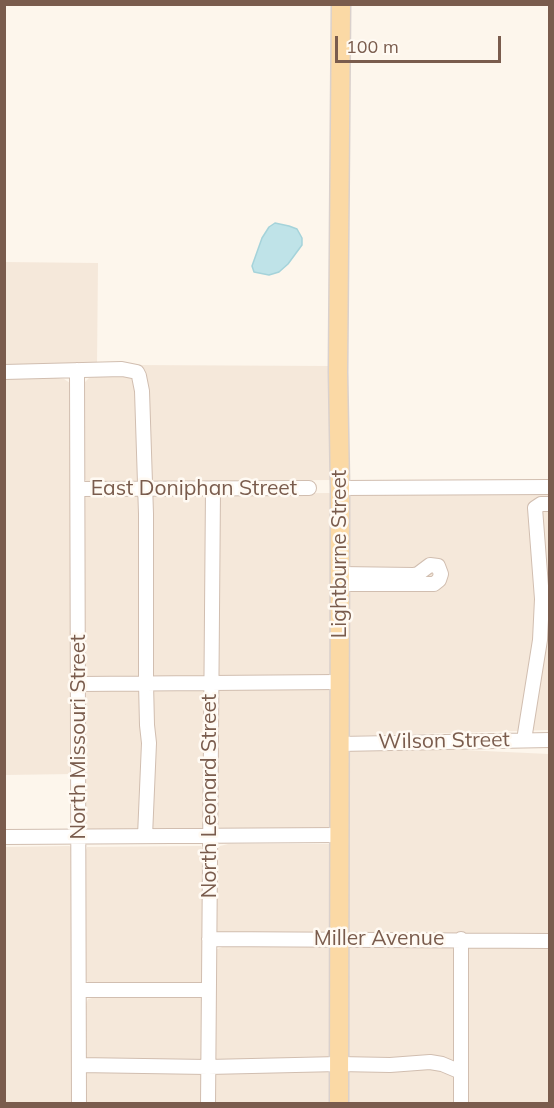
<!DOCTYPE html>
<style>
body{margin:0}
#map{position:relative;width:554px;height:1108px;overflow:hidden;background:#fdf6ec;font-family:Mulish,sans-serif}
canvas{display:block}
.frame{position:absolute;inset:0;border:6px solid #7a5c4d;pointer-events:none}
.scale{position:absolute;left:335px;top:36px;width:166px;height:27px;box-sizing:border-box;border:3px solid #7a5c4d;border-top:0;padding-left:8px;font-size:18px;line-height:21px;white-space:nowrap;color:#7a5c4d;-webkit-text-stroke:4px #fffaf3;paint-order:stroke}
</style>
<div id="map">
<canvas width="554" height="1108"></canvas>
<div class="frame"></div>
<div class="scale">100 m</div>
</div>
<script>
const c = document.querySelector('canvas').getContext('2d');
c.lineJoin = 'round';
function paint(path, color) { c.fillStyle = color; c.fill(path, 'evenodd'); }
const poly = rows => new Path2D(rows.map(r => 'M' + r).join(''));
function strokePath(path, color, width, dash) { c.strokeStyle = color; c.lineWidth = width; c.lineCap = dash ? 'butt' : 'round'; c.setLineDash(dash || []); c.stroke(path); }
function label(font, color, halo, rows, align = 'center') {
  c.font = font + ' Mulish,sans-serif'; c.lineWidth = 5; c.setLineDash([]); c.textBaseline = 'middle'; c.strokeStyle = halo; c.fillStyle = color; for (const [text, x, y, turn = 0] of rows) {
    c.save(); c.translate(x, y); c.rotate((+turn || 0) * Math.PI / 180); c.textAlign = isNaN(turn) ? turn : align; if (halo) c.strokeText(text, 0, 0); c.fillText(text, 0, 0); c.restore();
  }
}
const residential = poly([
 [4,262,98,263,97,365,5,367],
 [132,365,333,366,332,480,87,482,84,478,83,384,89,378,112,375],
 [4,378,56,378,64,379,70,383,74,774,5,775],
 [349,491,549,492,549,730,349,736],
 [329,493,332,495,331,829,218,830,218,496,224,494],
 [202,494,206,499,206,830,86,830,84,498,88,495],
 [421,748,549,754,549,935,348,935,346,749],
 [228,844,331,844,331,935,216,934,216,850,220,846],
 [69,846,72,847,76,1103,5,1103,4,847],
 [201,846,203,849,204,977,202,982,198,984,89,983,86,980,86,850,87,847],
 [222,947,327,947,331,948,331,1103,215,1104,215,950],
 [347,947,455,948,458,1103,344,1104],
 [466,947,549,947,549,1103,463,1104],
 [199,997,203,999,204,1103,87,1104,86,1004,88,999,92,998]
]);
const water = poly([
 [275,223,289,226,297,229,302,238,302,245,288,264,279,272,269,275,254,272,252,266,262,238,269,227,275,223]
]);
const minor = poly([
 [77,370,79,1104],
 [4,372,122,369,137,372,139,376,142,391,146,514,146,683,147,725,149,743,145,836],
 [340,488,550,487],
 [78,489,309,488],
 [340,584,434,584,439,580,441,574,438,566,430,565,418,574,413,575,340,574],
 [79,684,339,682],
 [524,740,540,640,542,599,535,508,541,504,550,504],
 [339,744,550,740],
 [4,837,339,835],
 [209,939,550,941],
 [79,990,209,990],
 [79,1065,208,1067,339,1064,390,1065,430,1062,442,1064,461,1072],
 [208,1104,213,489],
 [461,1104,461,939]
]);
const major = poly([
 [339,1104,340,488,338,372,341,4]
]);
const streetNames = [
 ["East Doniphan Street",194,489],
 ["Lightburne Street",340,554,-90],
 ["North Missouri Street",79,737,-90],
 ["Wilson Street",444,741,-1],
 ["North Leonard Street",210,796,-90],
 ["Miller Avenue",379,939]
];
paint(residential, '#f5e8da');
paint(water, '#bfe3e8');
strokePath(water, '#a5d3da', 1.5);
strokePath(minor, '#d1beb0', 16);
strokePath(major, '#dad1cd', 21);
strokePath(minor, '#fff', 14);
strokePath(major, '#fbd9a5', 18);
label('21px', '#7a5c4d', '#fffaf3', streetNames);
</script>
